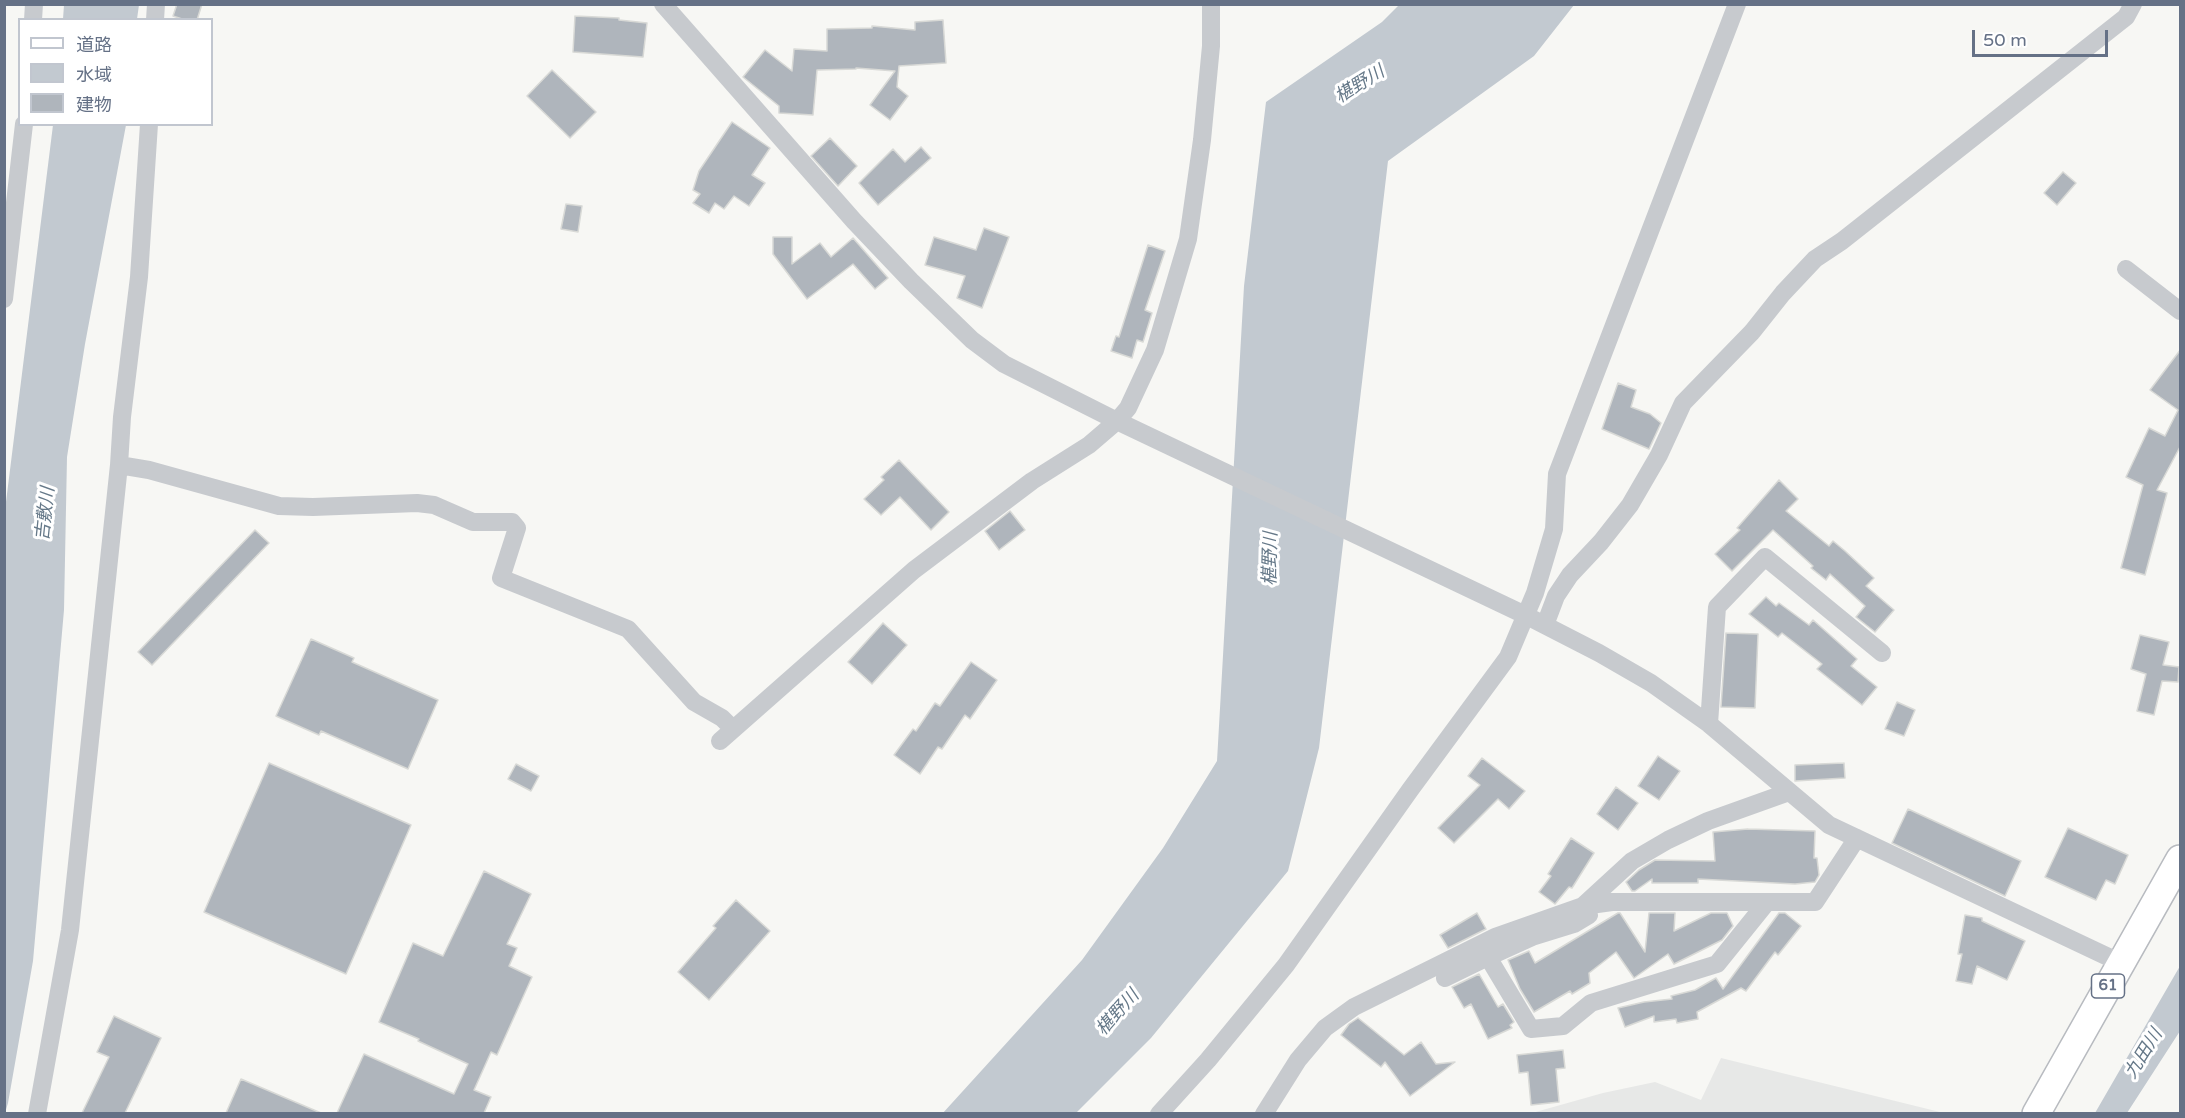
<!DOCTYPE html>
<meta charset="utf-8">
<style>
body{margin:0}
#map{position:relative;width:2185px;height:1118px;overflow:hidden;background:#f7f7f4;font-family:"Varela Round","Noto Sans JP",sans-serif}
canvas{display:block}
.frame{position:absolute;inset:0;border:6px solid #657186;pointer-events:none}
.legend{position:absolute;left:18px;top:18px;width:195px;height:108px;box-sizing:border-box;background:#fff;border:2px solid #c1c6cf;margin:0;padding:8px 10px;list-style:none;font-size:18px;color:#657186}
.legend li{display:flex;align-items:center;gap:12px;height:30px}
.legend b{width:30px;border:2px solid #c1c6cf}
.scale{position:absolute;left:1972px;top:30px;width:136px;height:27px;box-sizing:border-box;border:3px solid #657186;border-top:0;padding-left:8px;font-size:18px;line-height:21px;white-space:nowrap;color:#657186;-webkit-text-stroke:4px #fff;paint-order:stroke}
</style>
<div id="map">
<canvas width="2185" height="1118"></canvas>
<div class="frame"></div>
<ul class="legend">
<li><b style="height:8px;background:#fff"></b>道路</li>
<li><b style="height:16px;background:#c2c9d0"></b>水域</li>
<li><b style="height:16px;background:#afb5bc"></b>建物</li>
</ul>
<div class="scale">50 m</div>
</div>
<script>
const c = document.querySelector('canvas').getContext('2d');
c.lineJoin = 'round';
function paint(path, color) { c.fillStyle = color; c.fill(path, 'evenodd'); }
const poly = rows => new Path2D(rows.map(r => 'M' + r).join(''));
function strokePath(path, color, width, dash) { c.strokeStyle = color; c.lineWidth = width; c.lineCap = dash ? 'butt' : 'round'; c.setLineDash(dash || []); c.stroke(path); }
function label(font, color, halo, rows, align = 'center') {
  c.font = font + ' "Varela Round","Noto Sans JP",sans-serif'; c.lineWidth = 6; c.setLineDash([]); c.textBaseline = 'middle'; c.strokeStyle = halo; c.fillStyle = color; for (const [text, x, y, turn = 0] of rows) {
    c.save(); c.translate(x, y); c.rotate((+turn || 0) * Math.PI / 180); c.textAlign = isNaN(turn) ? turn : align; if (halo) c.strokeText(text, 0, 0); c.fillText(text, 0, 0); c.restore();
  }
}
const built = poly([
 [1721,1058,1944,1113,1532,1113,1603,1093,1655,1082,1701,1100]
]);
const water = poly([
 [64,5,64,4,139,5,137,19,63,19],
 [1399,5,1574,5,1534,56,1388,161,1319,748,1288,871,1151,1038,1076,1113,942,1114,1082,960,1163,848,1217,761,1244,286,1266,102,1382,22],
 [53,125,126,125,85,344,67,457,64,610,33,961,8,1103,5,1113,4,518],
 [2180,966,2180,1031,2127,1113,2095,1113]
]);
const building = poly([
 [177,4,202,4,197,20,185,20,173,16,177,4],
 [575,16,619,18,619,20,647,23,643,57,573,52,575,16],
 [943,20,946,63,899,66,897,87,908,96,890,120,870,105,895,71,856,68,856,69,817,70,813,115,779,113,779,106,743,77,765,50,792,71,794,49,827,51,827,29,872,28,872,26,915,30,915,22,943,20],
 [552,70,596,112,570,138,527,96,552,70],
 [732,122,770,148,752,175,765,183,749,206,734,196,724,209,715,203,709,213,693,203,700,194,693,190,699,171,732,122],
 [830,138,857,166,838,186,811,156,830,138],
 [921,147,931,158,878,205,859,183,893,149,905,162,921,147],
 [2063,172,2076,183,2057,205,2044,193,2063,172],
 [566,204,582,206,578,232,561,229,566,204],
 [984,228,1009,237,982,308,957,298,965,276,925,265,934,237,976,250,984,228],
 [773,237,792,237,792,264,820,243,831,257,853,238,888,278,875,289,853,264,807,299,773,254,773,237],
 [1148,245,1165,251,1145,310,1152,313,1143,342,1137,340,1132,358,1111,351,1116,336,1119,337,1148,245],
 [2181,349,2181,445,2157,490,2167,493,2145,575,2121,568,2143,485,2126,477,2149,428,2165,436,2178,410,2150,390,2181,349],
 [1618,383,1636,390,1631,407,1650,414,1661,423,1649,449,1602,429,1618,383],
 [899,460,949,512,931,530,900,497,881,515,864,499,884,480,881,477,899,460],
 [1779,480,1798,499,1786,511,1829,546,1833,541,1845,551,1874,578,1866,586,1894,610,1875,632,1856,617,1865,606,1830,574,1826,580,1811,568,1813,566,1773,530,1732,571,1715,554,1740,530,1737,528,1779,480],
 [1010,511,1025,530,999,550,985,531,1010,511],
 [255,530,269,543,152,665,138,652,255,530],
 [1766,597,1776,606,1779,603,1809,625,1813,620,1857,659,1851,666,1877,687,1862,705,1817,669,1822,664,1782,633,1778,637,1749,614,1766,597],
 [883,623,907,645,872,684,848,662,883,623],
 [1726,633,1758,634,1755,708,1721,707,1726,633],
 [2140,635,2169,642,2163,665,2179,667,2178,682,2162,681,2154,715,2137,711,2146,674,2131,669,2140,635],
 [311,639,354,658,352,662,438,700,408,769,321,731,319,735,276,716,311,639],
 [971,662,997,680,970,719,965,715,942,749,938,747,920,774,894,755,913,729,916,731,935,703,940,706,971,662],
 [1897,702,1915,710,1904,736,1885,729,1897,702],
 [1658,756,1680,771,1659,800,1638,786,1658,756],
 [1482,758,1525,791,1509,809,1498,799,1454,843,1438,828,1480,785,1468,776,1482,758],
 [269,763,411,825,346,974,204,912,269,763],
 [1844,763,1845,778,1795,781,1795,765,1844,763],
 [516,764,539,776,531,791,508,779,516,764],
 [1616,787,1638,803,1618,830,1597,814,1616,787],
 [1908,809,2021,861,2005,896,1892,843,1908,809],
 [2068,828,2128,855,2115,884,2106,880,2096,900,2045,877,2068,828],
 [1748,829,1815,831,1814,858,1817,858,1819,875,1815,882,1795,884,1698,879,1698,883,1652,883,1652,879,1635,891,1632,891,1626,882,1639,870,1655,860,1715,861,1713,832,1748,829],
 [1571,838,1594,853,1572,888,1569,887,1555,904,1539,892,1551,876,1548,874,1571,838],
 [484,871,531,894,507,944,517,948,509,966,532,977,497,1055,491,1052,474,1090,491,1097,484,1113,337,1113,364,1054,454,1094,468,1064,418,1041,419,1039,379,1022,413,943,443,956,484,871],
 [736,900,770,931,709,1000,678,972,716,928,713,926,736,900],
 [1477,913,1486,929,1448,948,1440,935,1477,913],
 [1618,913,1620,913,1645,952,1649,913,1675,913,1674,931,1711,913,1727,913,1733,926,1722,940,1674,964,1668,954,1634,978,1616,952,1589,973,1590,983,1572,994,1570,991,1534,1012,1520,989,1508,960,1529,951,1535,963,1618,913],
 [1779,913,1785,913,1801,926,1778,955,1775,952,1746,991,1741,988,1697,1012,1698,1019,1677,1023,1676,1019,1654,1022,1654,1016,1625,1027,1618,1008,1644,1002,1672,999,1671,996,1695,990,1716,978,1723,989,1779,913],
 [1965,915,1982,918,1982,921,2025,941,2007,980,1977,966,1972,984,1956,981,1962,954,1958,954,1965,915],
 [1479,974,1498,1007,1503,1004,1514,1022,1510,1025,1512,1028,1488,1039,1471,1004,1464,1008,1452,987,1479,974],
 [114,1016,161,1038,125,1113,82,1113,109,1057,97,1052,114,1016],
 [1358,1018,1404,1055,1421,1042,1436,1064,1455,1062,1410,1096,1385,1062,1381,1067,1341,1035,1349,1024,1358,1018],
 [1563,1050,1565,1068,1556,1069,1559,1102,1531,1105,1528,1072,1519,1073,1517,1055,1563,1050],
 [241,1079,321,1113,226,1113,241,1079]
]);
const minor = poly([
 [663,4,854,221,911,281,972,340,1004,364,1117,421,1525,615,1599,653,1651,683,1709,724,1829,825,2121,963],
 [33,20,34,4],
 [155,20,156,4],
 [2126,269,2180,311],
 [4,299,24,124],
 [119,465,149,470,279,506,313,507,417,503,434,505,473,522,512,522,517,528,501,578,628,629,694,702,722,718,733,729],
 [1545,625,1556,596,1570,575,1601,542,1630,505,1659,455,1683,403,1752,332,1783,293,1815,259,1842,241,2126,17,2133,4],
 [1709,724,1717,607,1765,557,1882,653],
 [720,741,914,570,1032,481,1089,445,1117,421,1128,408,1155,350,1188,239,1202,140,1211,46,1211,4],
 [1767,902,1717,964,1591,1003,1563,1026,1531,1029,1488,957,1532,937,1574,924,1589,915,1583,906,1612,902,1815,902,1857,838],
 [1445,978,1488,957],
 [37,1114,70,930,119,465,122,417,139,277,149,124],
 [1159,1114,1208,1060,1286,965,1410,790,1508,657,1535,593,1554,529,1557,474,1737,4],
 [1264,1114,1298,1060,1325,1028,1354,1007,1495,937,1583,906,1632,861,1668,840,1708,821,1789,792]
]);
const primary = poly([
 [2036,1114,2180,859]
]);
const shields = [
 [2108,986,33]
];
const shieldNames = [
 ["61",2108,986]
];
const waterNames = [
 ["椹野川",1360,85,-32],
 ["吉敷川",46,514,-84],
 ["椹野川",1271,559,-89],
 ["椹野川",1118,1013,-48],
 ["九田川",2144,1054,-58]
];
paint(built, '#e7e8e7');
paint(water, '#c2c9d0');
paint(building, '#afb5bc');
strokePath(building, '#d8d9d6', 1.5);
strokePath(primary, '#b8bbc0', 30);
strokePath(minor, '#c7cace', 18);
strokePath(primary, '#fff', 27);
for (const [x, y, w] of shields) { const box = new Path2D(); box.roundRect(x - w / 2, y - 12, w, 24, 4.5); c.fillStyle = '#fff'; c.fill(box); strokePath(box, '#657186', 1.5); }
label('bold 15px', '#657186', null, shieldNames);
label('italic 18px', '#667989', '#fff', waterNames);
</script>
